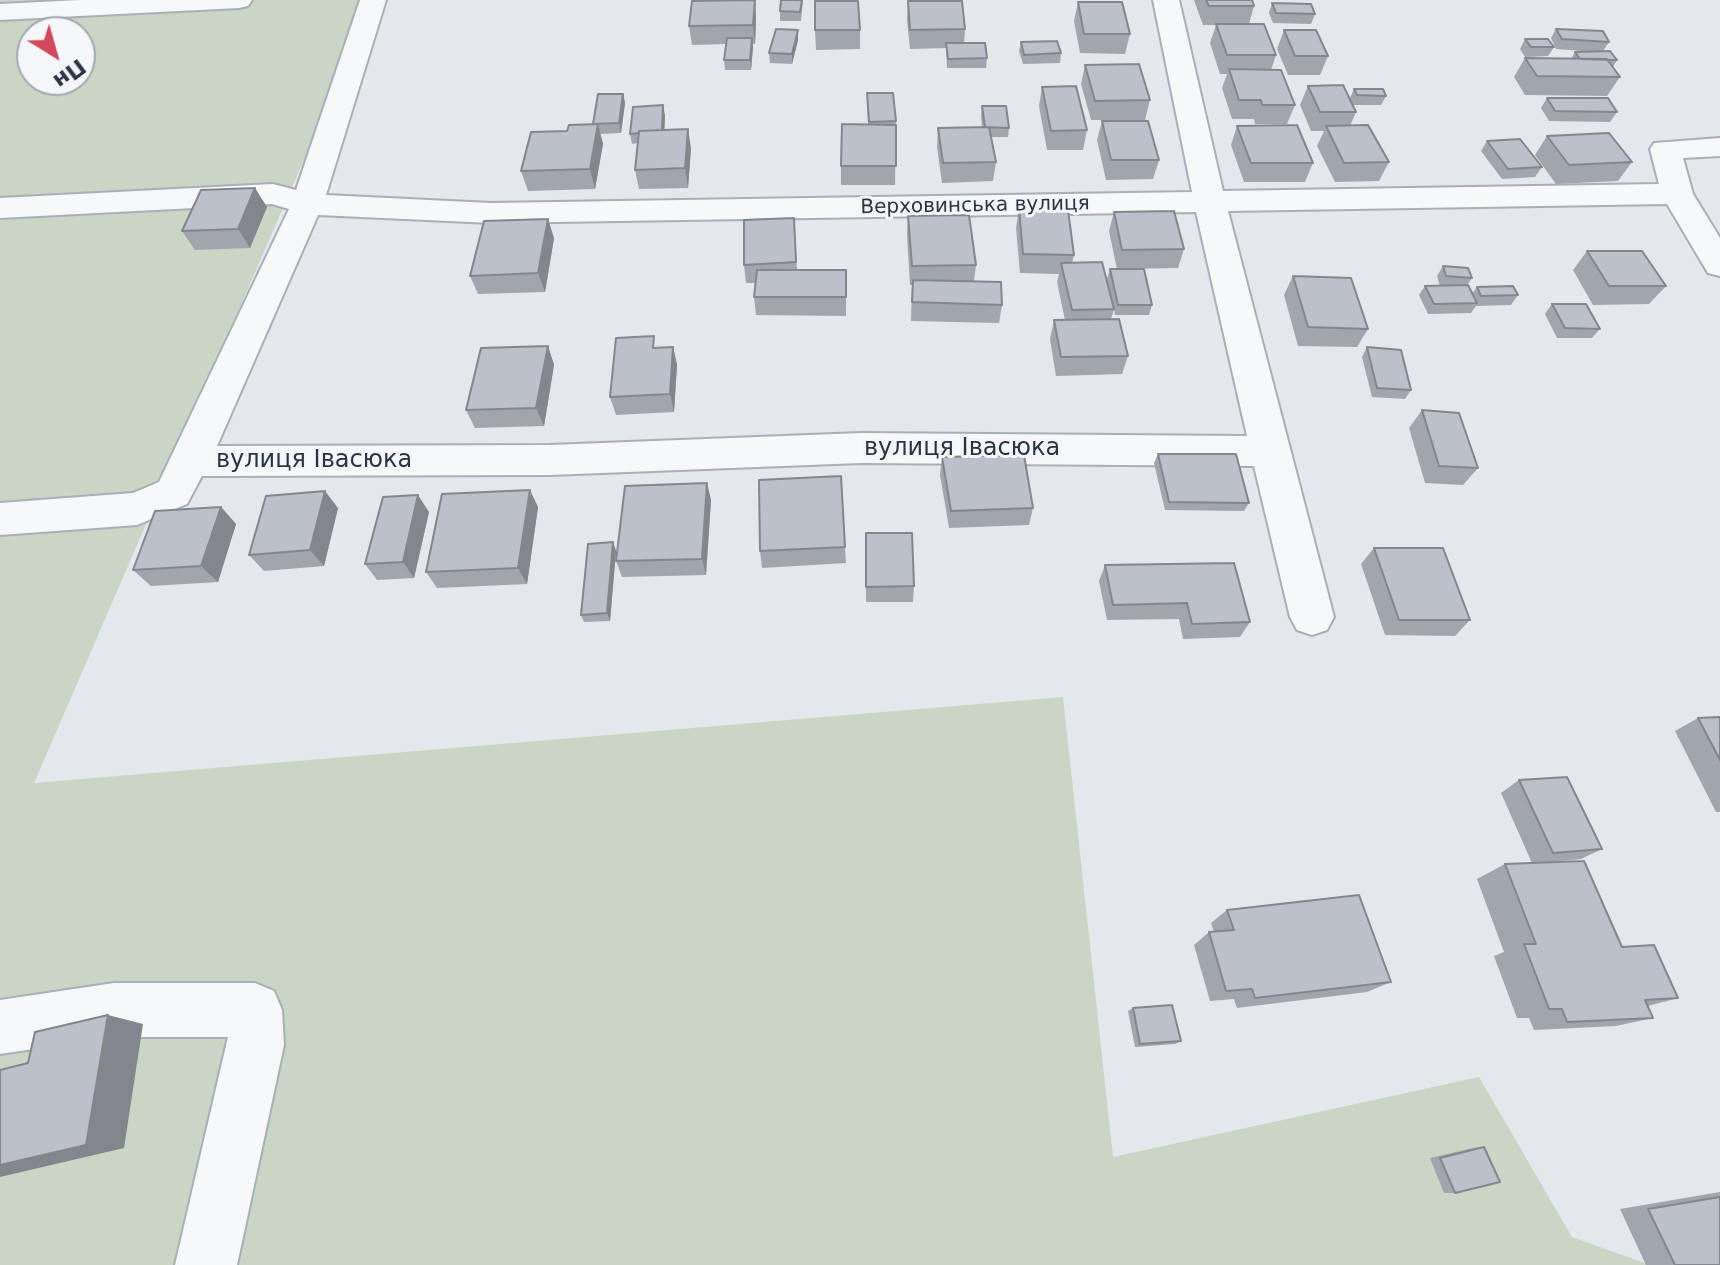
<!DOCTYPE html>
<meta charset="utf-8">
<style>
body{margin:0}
#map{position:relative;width:1720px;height:1265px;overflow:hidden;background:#e4e7ec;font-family:"DejaVu Sans",sans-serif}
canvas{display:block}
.north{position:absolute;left:16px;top:16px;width:80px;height:80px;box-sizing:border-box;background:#f4f6f9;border:2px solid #a4a8b1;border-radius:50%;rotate:143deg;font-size:22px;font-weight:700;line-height:32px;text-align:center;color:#2b3445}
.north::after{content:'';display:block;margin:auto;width:28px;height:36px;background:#d1495b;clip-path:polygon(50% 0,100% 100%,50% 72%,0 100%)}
</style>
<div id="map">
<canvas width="1720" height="1265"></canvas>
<div class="north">Пн</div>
</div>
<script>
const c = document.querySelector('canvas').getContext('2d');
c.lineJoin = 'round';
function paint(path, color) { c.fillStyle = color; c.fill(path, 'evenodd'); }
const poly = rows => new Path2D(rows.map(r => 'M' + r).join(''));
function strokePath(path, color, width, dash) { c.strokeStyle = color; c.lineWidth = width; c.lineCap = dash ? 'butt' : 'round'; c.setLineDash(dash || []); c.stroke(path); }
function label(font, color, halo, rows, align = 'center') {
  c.font = font + ' "DejaVu Sans",sans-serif'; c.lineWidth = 6; c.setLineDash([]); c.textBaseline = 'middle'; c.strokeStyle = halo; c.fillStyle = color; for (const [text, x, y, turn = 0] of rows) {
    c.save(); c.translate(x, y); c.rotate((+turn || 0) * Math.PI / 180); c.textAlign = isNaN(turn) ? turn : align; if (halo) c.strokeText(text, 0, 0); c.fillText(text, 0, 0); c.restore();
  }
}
const green = poly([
 [0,0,373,0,34,783,1063,697,1113,1157,1479,1077,1572,1237,1650,1265,0,1265],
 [32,32,80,32,80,80,32,80]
]);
const minor = poly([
 [80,0,252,0,248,6,239,8,0,20,0,4,80,0],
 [360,0,386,0,326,195,491,203,1192,192,1153,0,1179,0,1223,191,1659,184,1650,149,1654,143,1720,138,1720,156,1683,158,1693,194,1720,238,1720,276,1708,273,1667,204,1228,211,1334,617,1327,630,1312,635,1297,630,1290,617,1254,466,861,463,550,475,202,476,187,504,137,525,0,535,0,503,133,493,159,482,289,209,272,204,0,218,0,198,273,184,296,190,360,0],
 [1196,212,1247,436,861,433,550,445,217,446,318,215,491,223,1196,212],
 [114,983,255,983,274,991,282,1010,284,1045,237,1265,175,1265,228,1037,114,1037,0,1054,0,1000,114,983]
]);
const wall = poly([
 [755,0,756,19,755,44,753,44,751,70,725,70,724,60,726,44,692,45,689,26],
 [781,0,803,0,801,21,780,21,780,11],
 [1194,0,1252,0,1254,6,1249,24,1276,55,1271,70,1295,105,1287,124,1255,124,1254,119,1232,119,1222,88,1227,74,1220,74,1210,43,1216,25,1203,25],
 [908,1,965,29,964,43,987,58,986,68,947,68,946,48,910,49,907,20],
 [1078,2,1130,34,1125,54,1080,53,1074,21],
 [1272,3,1315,14,1311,24,1273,23,1269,13],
 [1556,29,1609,42,1603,51,1617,60,1613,67,1620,77,1607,96,1525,95,1514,77,1525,58,1571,59,1575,52,1596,52,1556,49,1551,38],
 [798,30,798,40,792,64,770,63,769,53],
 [815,30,860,30,860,49,816,50],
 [1284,30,1328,56,1320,75,1288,75,1277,49],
 [1525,39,1554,47,1548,56,1525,57,1520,49],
 [1021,42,1061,53,1060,63,1023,64,1019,51],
 [1085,65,1150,100,1145,120,1091,120,1081,84],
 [1308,86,1350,98,1354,89,1386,96,1381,105,1353,105,1356,112,1350,126,1389,162,1379,181,1335,182,1317,146,1324,131,1311,131,1300,105],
 [1042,87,1087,130,1083,150,1047,150,1039,106],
 [867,93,896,121,895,185,841,185,841,166,868,124],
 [623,94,625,103,621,133,600,134,603,144,595,189,528,191,521,171,593,124],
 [1547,98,1617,112,1610,122,1549,121,1541,108],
 [982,106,1009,128,1008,137,991,137,996,162,993,181,942,183,937,147,938,128,982,127,981,116],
 [665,115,664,130,691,148,688,188,639,189,635,170,638,143,632,144,630,134],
 [1102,121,1159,160,1153,179,1106,180,1097,140],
 [1237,126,1313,163,1305,182,1244,182,1231,145],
 [1547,136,1632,162,1618,181,1556,184,1535,155],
 [1487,141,1542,167,1535,177,1502,179,1481,151],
 [267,207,250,248,195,250,182,231],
 [1019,209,1074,255,1072,263,1111,294,1107,279,1110,269,1152,305,1149,315,1115,315,1114,310,1111,319,1128,356,1122,374,1056,376,1050,339,1054,320,1065,320,1057,282,1059,274,1020,273,1016,228],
 [1114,212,1184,249,1178,268,1117,269,1109,231],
 [908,216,976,265,974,281,1002,305,999,323,911,321,912,285,910,285,907,235],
 [794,218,797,270,846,270,846,316,756,315,754,297,755,283,746,283,744,265],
 [554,238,545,292,478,294,470,276],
 [1587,251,1666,286,1649,304,1593,305,1573,270],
 [1443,266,1472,278,1467,285,1472,294,1477,287,1518,295,1511,305,1476,306,1471,313,1428,314,1419,295,1425,286,1440,286,1437,276],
 [1293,276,1368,329,1357,347,1298,346,1284,295],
 [1552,304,1600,329,1592,338,1557,338,1545,314],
 [548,346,554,365,544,426,475,428,466,410],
 [673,347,677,365,674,412,616,415,610,397,657,348],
 [1367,347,1411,390,1405,399,1372,397,1362,357],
 [1422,410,1478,468,1463,485,1425,483,1409,428],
 [1158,454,1249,503,1244,511,1165,510,1154,463],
 [942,457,1033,508,1029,525,949,528,940,475],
 [711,500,706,575,622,577,616,561],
 [221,507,236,524,218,582,151,586,133,570],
 [538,507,527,584,437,588,426,572],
 [338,508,324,566,264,571,249,555],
 [429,512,414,578,377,580,365,564],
 [866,533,914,586,913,602,866,602],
 [613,542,616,551,610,621,584,622,581,615],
 [845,547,846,563,762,568,760,551],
 [1374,548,1470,620,1455,636,1385,635,1361,564],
 [1105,565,1250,622,1240,637,1183,639,1179,619,1107,620,1099,581],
 [1720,717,1720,812,1716,812,1675,731,1698,718],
 [1519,780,1602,849,1581,859,1540,863,1622,947,1678,998,1648,1006,1653,1018,1616,1026,1534,1030,1529,1018,1517,1018,1494,956,1504,952,1477,879,1505,864,1532,863,1501,793],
 [1227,910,1391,982,1367,992,1237,1008,1234,999,1210,1001,1194,945,1209,932,1214,932,1211,923],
 [1133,1008,1181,1041,1175,1044,1135,1047,1128,1011],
 [1484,1147,1455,1193,1444,1193,1430,1158,1473,1148],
 [1720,1192,1720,1265,1646,1265,1620,1209]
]);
const shadedWall = poly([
 [755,0,756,19,755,44,753,25],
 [798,30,798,40,792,64,792,54],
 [752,38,753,48,751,70,750,60],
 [623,94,625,103,621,133,619,123],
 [663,105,665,115,664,142,662,133],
 [598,124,603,144,595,189,590,169],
 [688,129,691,148,688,188,685,168],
 [255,188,267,207,250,248,238,229],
 [548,219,554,238,545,292,538,273],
 [548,346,554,365,544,426,536,408],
 [673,347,677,365,674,412,670,394],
 [707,483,711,500,706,575,702,559],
 [530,490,538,507,527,584,518,568],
 [325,491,338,508,324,566,310,550],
 [418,495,429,512,414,578,403,562],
 [221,507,236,524,218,582,201,566],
 [613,542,616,551,610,621,607,613],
 [108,1015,143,1024,124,1148,0,1177,0,1165]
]);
const building = poly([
 [755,0,753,25,689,26,692,1,755,0],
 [781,0,802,0,800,12,780,11,781,0],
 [1206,0,1252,0,1254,6,1209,6,1206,0],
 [815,1,858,1,860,30,815,30,815,1],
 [908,1,962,1,965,29,910,30,908,1],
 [1078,2,1122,2,1130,34,1084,34,1078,2],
 [1272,3,1311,4,1315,14,1276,13,1272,3],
 [1216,24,1264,24,1276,55,1227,55,1216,24],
 [776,29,798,30,792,54,769,53,776,29],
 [1556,29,1603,31,1609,42,1562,39,1556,29],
 [1284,30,1316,30,1328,56,1295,56,1284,30],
 [727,38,752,38,750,60,724,60,727,38],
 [1525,39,1548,39,1554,47,1531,47,1525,39],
 [1057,41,1061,53,1024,55,1021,42,1057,41],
 [946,43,985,43,987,58,948,59,946,43],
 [1610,51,1617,60,1580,59,1575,52,1610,51],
 [1525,58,1607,59,1620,77,1537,76,1525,58],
 [1139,64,1150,100,1095,101,1085,65,1139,64],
 [1229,69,1281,70,1295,105,1262,105,1261,100,1239,100,1229,69],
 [1343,85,1356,112,1320,112,1308,86,1343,85],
 [1076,86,1087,130,1051,131,1042,87,1076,86],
 [1354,89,1383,89,1386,96,1357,95,1354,89],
 [867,93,893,93,896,121,869,122,867,93],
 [598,94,623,94,619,123,593,124,598,94],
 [1547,98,1608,98,1617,112,1555,111,1547,98],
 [663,105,662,130,639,131,639,133,630,134,633,107,663,105],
 [982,106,1006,106,1009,128,985,127,982,106],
 [1102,121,1148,121,1159,160,1111,160,1102,121],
 [598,124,590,169,521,171,531,132,567,131,569,125,598,124],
 [842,124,896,125,896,166,841,166,842,124],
 [1297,125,1313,163,1251,163,1237,126,1297,125],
 [1368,125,1389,162,1344,163,1326,126,1368,125],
 [989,127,996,162,943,163,938,128,989,127],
 [688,129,685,168,635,170,639,131,688,129],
 [1609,133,1632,162,1569,165,1547,136,1609,133],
 [1520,139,1542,167,1508,169,1487,141,1520,139],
 [255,188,238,229,182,231,201,190,255,188],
 [1019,209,1068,210,1074,255,1023,254,1019,209],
 [1174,211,1184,249,1122,250,1114,212,1174,211],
 [969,215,976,265,912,266,908,216,969,215],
 [794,218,796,262,744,265,744,220,794,218],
 [548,219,538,273,470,276,484,221,548,219],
 [1587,251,1642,251,1666,286,1609,286,1587,251],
 [1102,262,1114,309,1072,310,1061,263,1102,262],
 [1443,266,1468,268,1472,278,1446,276,1443,266],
 [1110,269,1144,269,1152,305,1118,305,1110,269],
 [757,270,846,270,846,297,754,297,757,270],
 [1293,276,1351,278,1368,329,1308,327,1293,276],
 [913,280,1001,282,1002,305,912,302,913,280],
 [1468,285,1477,303,1434,304,1425,286,1468,285],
 [1513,286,1518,295,1481,296,1477,287,1513,286],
 [1552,304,1586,304,1600,329,1565,328,1552,304],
 [1119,319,1128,356,1061,357,1054,320,1119,319],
 [654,336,653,348,673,347,670,394,610,397,616,338,654,336],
 [548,346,536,408,466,410,481,348,548,346],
 [1367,347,1401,350,1411,390,1377,388,1367,347],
 [1422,410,1459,413,1478,468,1439,466,1422,410],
 [1158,454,1236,454,1249,503,1169,502,1158,454],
 [1024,455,1033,508,951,511,942,457,1024,455],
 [841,476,845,547,760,551,759,480,841,476],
 [707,483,702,559,616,561,625,486,707,483],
 [530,490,518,568,426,572,442,494,530,490],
 [325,491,310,550,249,555,266,496,325,491],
 [418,495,403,562,365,564,383,497,418,495],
 [221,507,201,566,133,570,155,511,221,507],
 [866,533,912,533,914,586,866,587,866,533],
 [613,542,607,613,581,615,588,544,613,542],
 [1374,548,1443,548,1470,620,1399,620,1374,548],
 [1234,563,1250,622,1192,624,1187,603,1113,605,1105,565,1234,563],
 [1720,717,1720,760,1698,718,1720,717],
 [1567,777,1602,849,1553,853,1519,780,1567,777],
 [1584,861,1622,947,1654,945,1678,998,1645,1000,1653,1018,1567,1022,1562,1009,1549,1009,1524,944,1536,944,1505,864,1584,861],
 [1359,895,1391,982,1255,998,1252,989,1226,991,1209,932,1234,930,1227,910,1359,895],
 [1172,1005,1181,1041,1140,1044,1133,1008,1172,1005],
 [108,1015,86,1145,0,1165,0,1070,28,1063,35,1032,108,1015],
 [1484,1147,1500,1182,1455,1193,1440,1158,1484,1147],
 [1720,1197,1720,1265,1675,1265,1648,1209,1720,1197]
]);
const farStreetnames = [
 ["Верховинська вулиця",975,206,-1]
];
const streetNames = [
 ["вулиця Івасюка",962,449],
 ["вулиця Івасюка",314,461]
];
paint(green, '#c9d6c5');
strokePath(minor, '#a9aeb7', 4);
paint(minor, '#f7f8fa');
paint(wall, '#a1a5ae');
paint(shadedWall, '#83868d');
paint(building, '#bbc0ca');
strokePath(building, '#83868d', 2);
label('20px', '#2b3445', '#f4f6f9', farStreetnames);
label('24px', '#2b3445', '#f4f6f9', streetNames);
</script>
